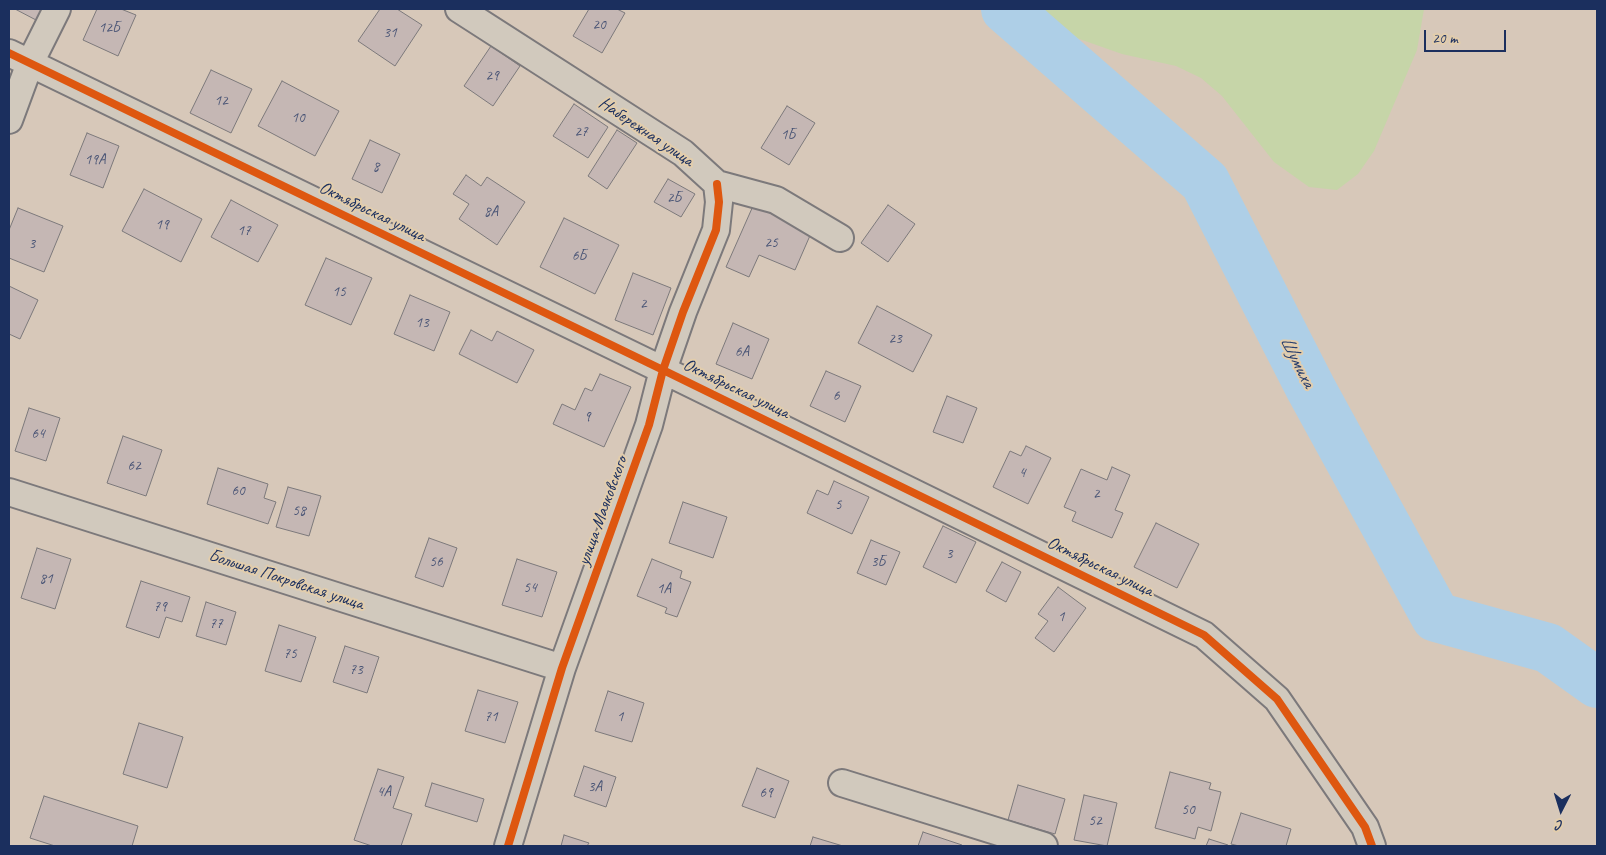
<!DOCTYPE html>
<meta charset="utf-8">
<style>
body{margin:0}
#map{position:relative;width:1606px;height:855px;overflow:hidden;background:#d7c8b9;font-family:Caveat,sans-serif}
canvas{display:block}
.frame{position:absolute;inset:0;border:10px solid #1b2f5e;pointer-events:none}
.north{position:absolute;left:1536px;top:785px;width:50px;height:50px;-webkit-text-stroke:4px #e2cdac;paint-order:stroke;rotate:185deg;font-size:14px;font-weight:700;line-height:20px;text-align:center;color:#1b2f5e}
.north::after{content:'';display:block;margin:auto;width:18px;height:22px;background:#1b2f5e;clip-path:polygon(50% 0,100% 100%,50% 72%,0 100%)}
.scale{position:absolute;left:1424px;top:30px;width:82px;height:22px;box-sizing:border-box;border:2px solid #1b2f5e;border-top:0;padding-left:6px;font-size:15px;line-height:18px;white-space:nowrap;color:#1b2f5e;-webkit-text-stroke:4px #e2cdac;paint-order:stroke}
</style>
<div id="map">
<canvas width="1606" height="855"></canvas>
<div class="frame"></div>
<div class="north">С</div>
<div class="scale">20 m</div>
</div>
<script>
const c = document.querySelector('canvas').getContext('2d');
c.lineJoin = 'round';
function paint(path, color) { c.fillStyle = color; c.fill(path, 'evenodd'); }
const poly = rows => new Path2D(rows.map(r => 'M' + r).join(''));
function strokePath(path, color, width, dash) { c.strokeStyle = color; c.lineWidth = width; c.lineCap = dash ? 'butt' : 'round'; c.setLineDash(dash || []); c.stroke(path); }
function label(font, color, halo, rows, align = 'center') {
  c.font = font + ' Caveat,sans-serif'; c.lineWidth = 4; c.setLineDash([]); c.textBaseline = 'middle'; c.strokeStyle = halo; c.fillStyle = color; for (const [text, x, y, turn = 0] of rows) {
    c.save(); c.translate(x, y); c.rotate((+turn || 0) * Math.PI / 180); c.textAlign = isNaN(turn) ? turn : align; if (halo) c.strokeText(text, 0, 0); c.fillText(text, 0, 0); c.restore();
  }
}
const green = poly([
 [1038,9,1424,9,1417,50,1374,151,1358,174,1337,190,1309,187,1274,162,1222,96,1201,78,1176,66,1122,54,1068,35]
]);
const river = poly([
 [1006,9,1205,182,1311,389,1436,617,1548,648,1597,683]
]);
const building = poly([
 [15,9,42,9,36,20,15,9],
 [97,9,121,9,136,15,118,56,83,40,97,9],
 [380,9,397,9,422,25,395,66,358,41,380,9],
 [589,9,617,9,625,13,602,53,573,36,589,9],
 [491,46,520,66,493,106,464,86,491,46],
 [211,70,252,89,231,133,190,113,211,70],
 [282,81,339,111,315,156,258,126,282,81],
 [574,104,608,127,588,158,553,136,574,104],
 [787,106,815,123,789,165,761,148,787,106],
 [617,130,637,143,607,189,588,176,617,130],
 [87,133,119,146,103,188,70,175,87,133],
 [370,140,400,154,382,193,352,179,370,140],
 [466,175,481,186,487,177,525,202,497,245,459,219,469,204,453,194,466,175],
 [668,179,695,194,681,217,654,202,668,179],
 [144,189,202,219,181,262,122,231,144,189],
 [231,200,278,225,258,262,211,237,231,200],
 [888,205,915,224,888,262,861,243,888,205],
 [753,206,812,231,795,270,759,255,749,277,726,267,753,206],
 [18,208,63,226,44,272,9,258,9,230,18,208],
 [564,218,619,245,595,294,540,267,564,218],
 [326,258,372,278,351,325,305,305,326,258],
 [633,273,671,288,653,335,615,320,633,273],
 [9,286,38,300,20,339,9,334,9,286],
 [410,295,450,312,434,351,394,334,410,295],
 [877,306,932,335,913,372,858,343,877,306],
 [733,323,769,339,752,379,716,364,733,323],
 [471,330,492,341,497,331,534,350,517,383,459,354,471,330],
 [826,371,861,386,845,422,810,406,826,371],
 [600,374,631,387,604,447,553,424,562,404,575,410,585,388,592,391,600,374],
 [947,396,977,408,963,443,933,432,947,396],
 [29,408,60,418,46,461,15,451,29,408],
 [123,436,162,450,146,496,107,483,123,436],
 [1026,446,1051,458,1028,504,993,487,1010,451,1021,456,1026,446],
 [1112,467,1130,475,1115,510,1123,513,1112,538,1072,521,1076,512,1064,507,1081,469,1107,480,1112,467],
 [218,468,268,484,264,498,276,502,268,524,207,504,218,468],
 [834,481,869,497,852,534,807,513,817,490,828,495,834,481],
 [288,487,321,496,309,536,276,527,288,487],
 [683,502,727,517,713,558,669,543,683,502],
 [1156,523,1199,544,1177,588,1134,567,1156,523],
 [943,526,976,542,956,583,923,567,943,526],
 [429,538,457,548,443,587,415,577,429,538],
 [871,540,900,552,886,585,857,573,871,540],
 [37,548,71,559,55,609,21,598,37,548],
 [517,559,557,572,542,617,502,605,517,559],
 [652,559,682,571,680,578,691,582,677,617,665,613,667,608,637,596,652,559],
 [1002,562,1021,572,1006,602,986,591,1002,562],
 [141,581,190,597,182,622,166,617,159,638,126,627,141,581],
 [1058,587,1086,608,1054,652,1035,638,1048,621,1038,614,1058,587],
 [206,602,236,612,226,645,196,636,206,602],
 [279,625,316,637,301,682,265,671,279,625],
 [345,646,379,657,367,693,333,682,345,646],
 [478,690,518,702,505,743,465,731,478,690],
 [608,691,644,703,632,742,595,731,608,691],
 [139,723,183,737,167,788,123,774,139,723],
 [584,766,616,777,606,807,574,796,584,766],
 [757,768,789,781,775,818,742,806,757,768],
 [378,769,404,777,393,808,412,814,401,846,372,846,354,840,378,769],
 [1170,772,1211,783,1209,789,1221,792,1211,831,1198,827,1195,839,1155,828,1170,772],
 [432,783,484,799,477,822,425,806,432,783],
 [1018,785,1065,799,1055,834,1008,820,1018,785],
 [1084,795,1117,803,1107,846,1074,840,1084,795],
 [44,796,138,826,132,846,55,846,30,838,44,796],
 [1241,813,1291,829,1286,846,1239,846,1231,844,1241,813],
 [923,832,962,845,961,846,918,846,923,832],
 [564,835,589,843,587,846,561,846,564,835],
 [813,837,843,846,810,846,813,837],
 [1209,839,1228,845,1227,846,1206,846,1209,839]
]);
const street = poly([
 [459,9,683,153,717,184,776,200,840,238],
 [9,53,663,370,1204,635,1277,699,1365,827,1372,846],
 [9,120,30,63,57,9],
 [9,492,562,668],
 [842,783,1044,846],
 [508,846,562,668,649,425,663,370,683,312,716,230,719,202,717,184]
]);
const cycleway = poly([
 [9,53,663,370,1204,635,1277,699,1365,827,1372,846],
 [508,846,562,668,649,425,663,370,683,312,716,230,719,202,717,184]
]);
const numberNames = [
 ["20",599,25],
 ["12Б",109,28],
 ["31",390,33],
 ["29",492,76],
 ["12",221,101],
 ["10",298,118],
 ["27",581,132],
 ["1Б",788,135],
 ["19А",95,160],
 ["8",376,167],
 ["2Б",674,198],
 ["8А",491,212],
 ["19",162,225],
 ["17",244,231],
 ["25",771,243],
 ["3",32,244],
 ["6Б",579,256],
 ["15",339,292],
 ["2",643,304],
 ["13",422,323],
 ["23",895,339],
 ["6А",742,352],
 ["6",836,396],
 ["9",587,417],
 ["64",38,434],
 ["62",134,466],
 ["4",1022,473],
 ["60",238,491],
 ["2",1096,494],
 ["5",838,505],
 ["58",299,511],
 ["3",949,554],
 ["56",436,562],
 ["3Б",878,562],
 ["81",46,579],
 ["54",530,588],
 ["1А",664,589],
 ["79",160,607],
 ["1",1061,617],
 ["77",216,624],
 ["75",290,654],
 ["73",356,670],
 ["71",491,717],
 ["1",620,717],
 ["3А",595,787],
 ["4А",384,792],
 ["69",766,793],
 ["50",1188,810],
 ["52",1095,821]
];
const streetNames = [
 ["Набережная улица",646,132,34],
 ["Октябрьская улица",372,212,26],
 ["Октябрьская улица",736,389,26],
 ["улица Маяковского",603,511,-70],
 ["Октябрьская улица",1100,567,26],
 ["Большая Покровская улица",286,580,18]
];
const waterNames = [
 ["Шумиха",1297,362,63]
];
paint(green, '#c6d5a8');
strokePath(river, '#aecfe7', 50);
paint(building, '#c5b7b4');
strokePath(building, '#7c797b', 1);
strokePath(street, '#7c797b', 30);
strokePath(street, '#d1c9bd', 26);
strokePath(cycleway, '#de5710', 8);
label('15px', '#4a5576', null, numberNames);
label('18px', '#1b2f5e', '#e2cdac', streetNames);
label('italic 19px', '#283f6e', '#e2cdac', waterNames);
</script>
